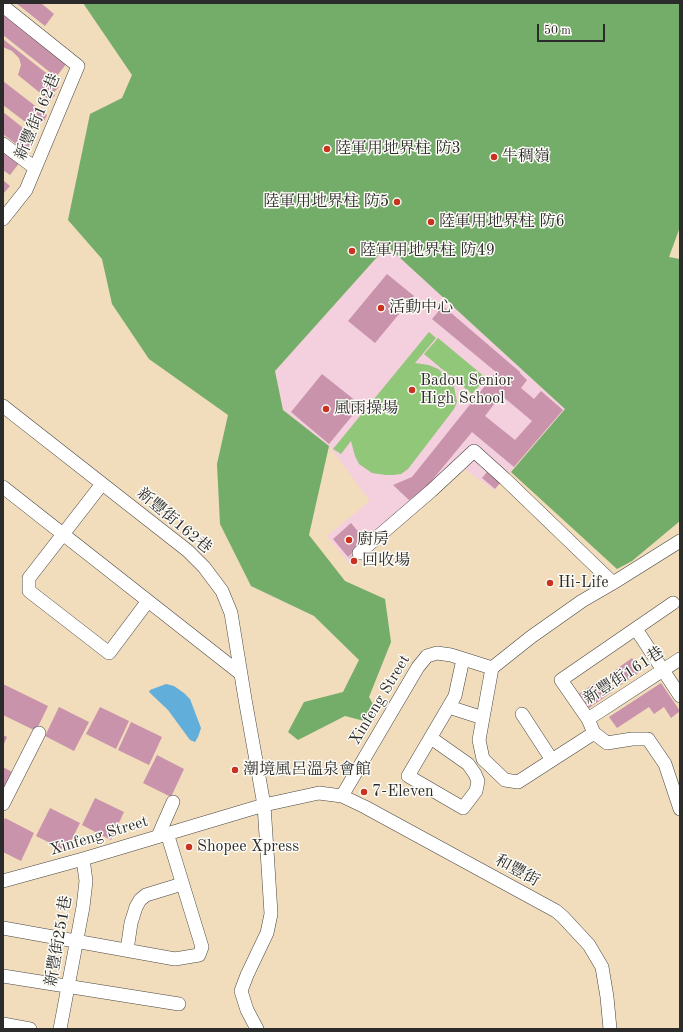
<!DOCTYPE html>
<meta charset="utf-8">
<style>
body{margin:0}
#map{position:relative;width:683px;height:1032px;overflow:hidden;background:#f1dcbb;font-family:"Old Standard TT",serif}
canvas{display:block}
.frame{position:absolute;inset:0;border:4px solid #2b2b2b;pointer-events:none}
.scale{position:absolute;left:537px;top:24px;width:68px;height:18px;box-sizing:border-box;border:2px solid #2b2b2b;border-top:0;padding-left:5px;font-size:12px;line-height:14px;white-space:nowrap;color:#2b2b2b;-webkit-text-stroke:3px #fdfcf7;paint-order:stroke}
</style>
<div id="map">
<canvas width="683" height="1032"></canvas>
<div class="frame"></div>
<div class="scale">50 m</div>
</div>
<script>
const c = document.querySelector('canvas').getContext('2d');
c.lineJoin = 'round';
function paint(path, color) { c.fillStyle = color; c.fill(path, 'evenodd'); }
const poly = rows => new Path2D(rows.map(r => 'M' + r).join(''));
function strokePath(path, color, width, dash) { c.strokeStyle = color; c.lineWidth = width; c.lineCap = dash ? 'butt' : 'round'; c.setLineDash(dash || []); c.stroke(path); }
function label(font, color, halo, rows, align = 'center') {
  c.font = font + ' "Old Standard TT","Noto Serif TC",serif'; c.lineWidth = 3; c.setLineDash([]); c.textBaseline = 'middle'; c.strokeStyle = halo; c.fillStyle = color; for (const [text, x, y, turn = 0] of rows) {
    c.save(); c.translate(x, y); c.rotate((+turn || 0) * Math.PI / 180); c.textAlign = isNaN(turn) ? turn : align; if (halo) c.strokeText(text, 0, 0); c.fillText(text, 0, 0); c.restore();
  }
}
const built = poly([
 [387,246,565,409,494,490,463,468,428,500,352,567,327,536,370,501,329,446,283,410,275,371]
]);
const green = poly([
 [429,332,436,338,415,363,429,365,438,369,444,374,454,387,457,402,454,409,408,469,401,474,393,475,386,475,372,473,359,464,355,456,351,441,341,454,333,449],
 [438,338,486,378,472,394,424,354]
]);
const forest = poly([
 [83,3,680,3,680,227,669,257,680,259,680,521,632,561,617,569,511,472,565,409,387,246,275,371,283,410,329,446,309,535,345,581,385,599,391,642,369,697,378,713,372,723,345,716,298,740,288,732,304,702,343,692,359,660,314,616,251,586,220,524,217,464,228,415,149,359,112,304,102,259,68,220,90,114,122,98,132,75]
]);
const water = poly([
 [166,684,174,686,184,693,190,699,201,728,198,737,195,742,190,740,168,710,149,692,150,690]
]);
const building = poly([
 [16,3,41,3,54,14,45,26],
 [3,11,67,63,56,77,3,35],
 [3,39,50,76,48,78,59,87,53,93,55,95,50,101,18,75,21,65,19,58,12,51,3,47],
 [3,81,47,115,43,123,35,116,28,124,3,105],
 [3,112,36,138,25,151,3,134],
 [3,148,20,162,10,175,3,170],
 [3,180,10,186,3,194],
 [387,274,414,296,375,343,348,321],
 [443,306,520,372,520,373,527,380,521,388,534,399,541,391,563,410,514,467,472,432,424,490,409,500,393,485,412,477,496,372,432,319],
 [501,395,532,421,515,440,485,416],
 [322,374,361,405,329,444,291,412],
 [487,472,500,483,495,489,482,478],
 [351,523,366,541,348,557,333,539],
 [356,552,361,558,354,564,349,558],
 [632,658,641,671,619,686,611,673],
 [602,678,612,692,589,708,579,694],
 [661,683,680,711,671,718,664,707,654,714,649,707,617,728,609,717],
 [3,684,48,706,36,731,3,715],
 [59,707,89,722,74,751,45,736],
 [100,707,129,721,116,749,86,734],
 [131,722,162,737,149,765,118,750],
 [3,735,7,737,3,746],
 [157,755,184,769,171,797,143,783],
 [3,767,12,772,3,792],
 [95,798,124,812,111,840,82,825],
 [50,808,80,823,66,851,36,836],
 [5,818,34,833,21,861,3,852,3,822]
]);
const minor = poly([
 [3,6,78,66,26,190,3,219],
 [3,144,35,168],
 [3,406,188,551,204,567,222,591,231,613,245,699,264,805,268,866,271,914,267,933,247,975,241,991,247,1010,257,1029],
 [102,484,29,578,29,591,109,653,148,601],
 [3,487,241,674],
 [359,553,431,491,474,451,505,479,613,583],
 [636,629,680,696],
 [492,668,479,740,483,759,505,780,518,782,594,733,588,719,680,659],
 [449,707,483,718],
 [522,714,552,760],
 [588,719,561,680,673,603],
 [594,733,607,743,632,739,648,739,665,764,680,809],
 [431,738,468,764,475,774,478,781,476,791,463,808,408,776,455,696,463,659],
 [342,796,418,667,427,656,437,653,451,655,492,668,531,637,582,601,613,583,680,541],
 [3,804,39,733],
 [158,836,173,802],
 [3,881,83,859,264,805,319,793,342,796,365,807,556,911,563,917,589,945,602,967,607,997,610,1029],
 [3,928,175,959,199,955,202,947,167,833],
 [127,950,131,923,136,907,140,900,146,895,182,884],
 [3,976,179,1004],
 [3,1024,30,1029],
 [60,1029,83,907,86,881,83,859]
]);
const markers = [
 [327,149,4,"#c8321e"],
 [494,157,4,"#c8321e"],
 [397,202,4,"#c8321e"],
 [431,222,4,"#c8321e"],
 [352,251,4,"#c8321e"],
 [381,308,4,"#c8321e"],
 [412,390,4,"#c8321e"],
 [326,409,4,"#c8321e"],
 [349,540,4,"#c8321e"],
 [354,561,4,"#c8321e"],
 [550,583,4,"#c8321e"],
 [235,770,4,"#c8321e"],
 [364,792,4,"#c8321e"],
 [189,847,4,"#c8321e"]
];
const streetNames = [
 ["新豐街162巷",38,117,-67],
 ["新豐街162巷",174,521,40],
 ["新豐街161巷",624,676,-33],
 ["Xinfeng Street",380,700,-59],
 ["Xinfeng Street",99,836,-17],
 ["和豐街",517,871,29],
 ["新豐街251巷",59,941,-80]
];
const poiNames = [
 ["陸軍用地界柱 防3",335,149],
 ["牛稠嶺",502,157],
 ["陸軍用地界柱 防5",389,202,"right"],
 ["陸軍用地界柱 防6",439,222],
 ["陸軍用地界柱 防49",360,251],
 ["活動中心",389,308],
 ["Badou Senior",420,381],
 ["High School",420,399],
 ["風雨操場",334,409],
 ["廚房",357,540],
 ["回收場",362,561],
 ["Hi-Life",558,583],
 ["潮境風呂溫泉會館",243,770],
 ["7-Eleven",372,792],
 ["Shopee Xpress",197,847]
];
paint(built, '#f4cfdd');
paint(green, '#91c779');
paint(forest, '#74ac69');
paint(water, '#62aedb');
paint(building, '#c993ac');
strokePath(minor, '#494641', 14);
strokePath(minor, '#fff', 13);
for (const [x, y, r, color] of markers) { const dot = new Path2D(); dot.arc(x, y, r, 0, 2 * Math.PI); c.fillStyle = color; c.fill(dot); strokePath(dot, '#fdfcf7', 1.5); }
label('16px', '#2b2b2b', '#fdfcf7', streetNames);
label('16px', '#2b2b2b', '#fdfcf7', poiNames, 'left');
</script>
